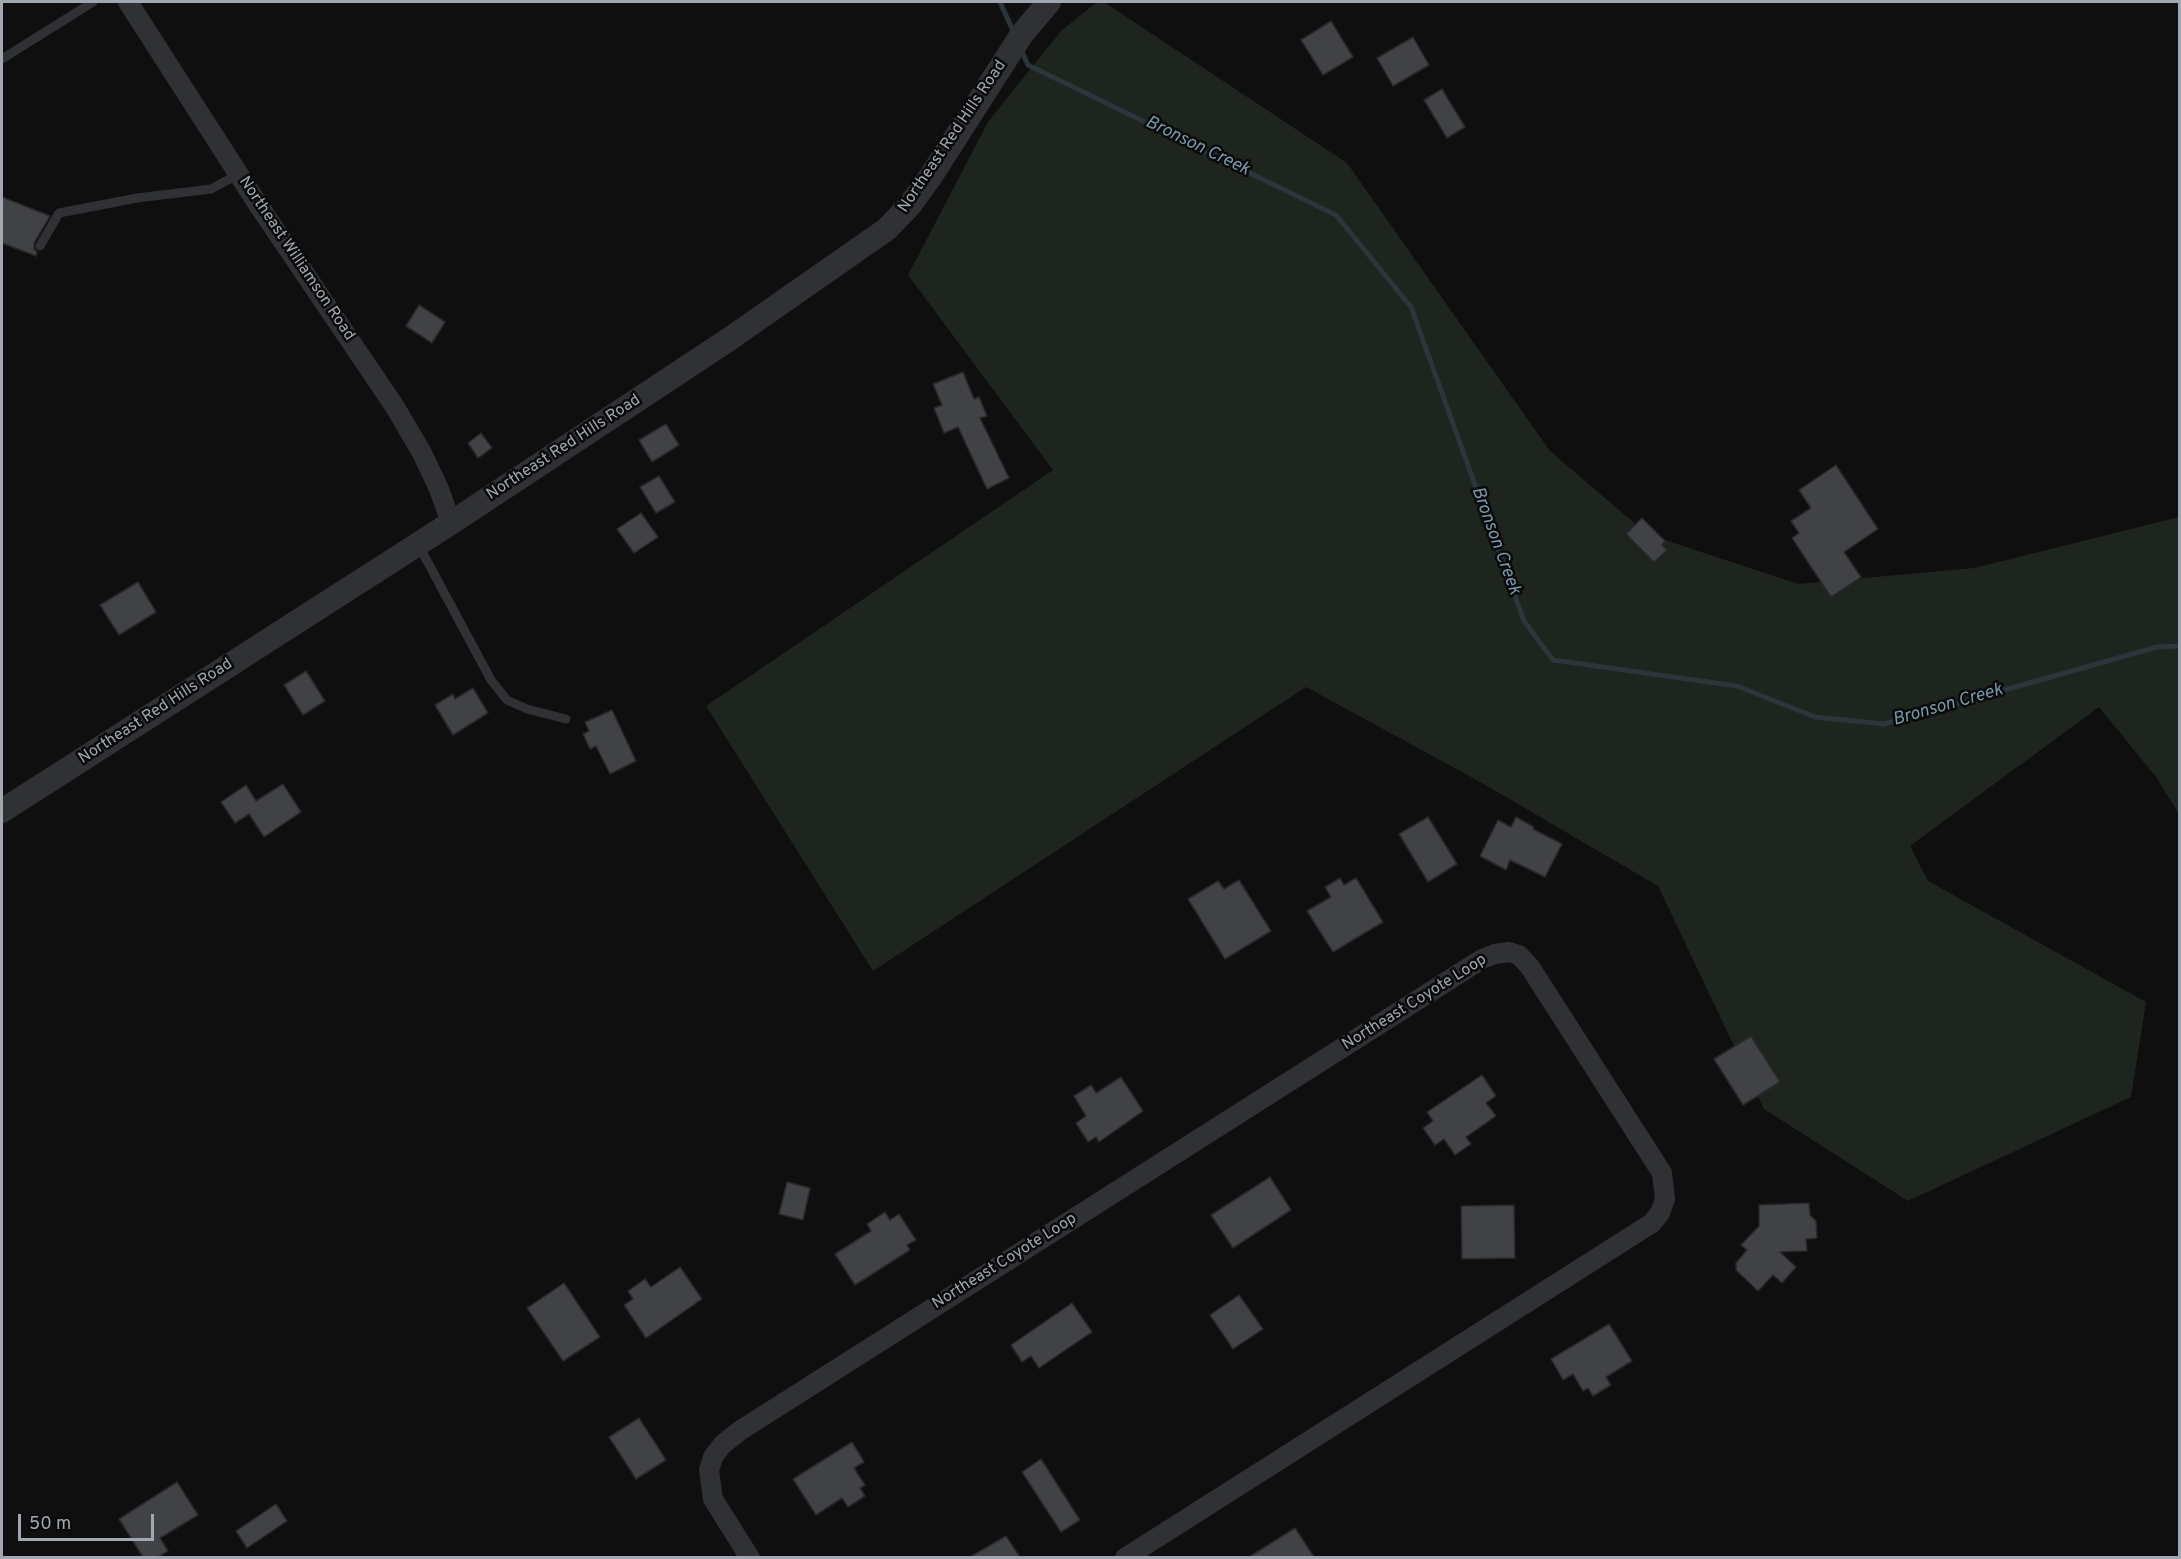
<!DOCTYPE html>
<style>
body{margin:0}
#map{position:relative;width:2181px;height:1559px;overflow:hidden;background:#0f0f10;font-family:Overpass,sans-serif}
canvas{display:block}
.frame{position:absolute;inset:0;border:3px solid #a1a7b0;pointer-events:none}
.scale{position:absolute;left:18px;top:1514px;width:136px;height:27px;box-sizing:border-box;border:3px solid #a1a7b0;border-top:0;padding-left:8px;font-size:18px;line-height:21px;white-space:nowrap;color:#a1a7b0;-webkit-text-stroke:4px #0a0a0b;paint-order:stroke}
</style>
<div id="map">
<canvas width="2181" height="1559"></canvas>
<div class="frame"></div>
<div class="scale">50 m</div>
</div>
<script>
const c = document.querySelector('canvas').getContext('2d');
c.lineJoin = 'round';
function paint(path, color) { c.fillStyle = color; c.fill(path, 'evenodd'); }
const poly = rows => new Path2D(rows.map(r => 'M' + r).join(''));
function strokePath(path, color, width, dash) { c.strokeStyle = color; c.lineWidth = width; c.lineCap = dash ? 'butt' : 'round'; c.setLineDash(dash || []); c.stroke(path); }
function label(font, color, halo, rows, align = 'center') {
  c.font = font + ' Overpass,sans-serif'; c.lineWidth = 5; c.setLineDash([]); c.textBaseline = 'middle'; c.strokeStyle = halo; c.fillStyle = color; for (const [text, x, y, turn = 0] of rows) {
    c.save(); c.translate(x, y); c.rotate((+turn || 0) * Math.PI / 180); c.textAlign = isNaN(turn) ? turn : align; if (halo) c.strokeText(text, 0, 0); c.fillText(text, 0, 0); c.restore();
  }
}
const green = poly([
 [1097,2,1104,2,1347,163,1550,451,1647,534,1798,584,1974,568,2179,517,2179,814,2156,777,2099,707,1910,846,1928,881,2146,1002,2131,1097,1908,1201,1764,1109,1658,886,1482,783,1306,687,873,971,706,706,1053,470,908,275,988,122,1061,31]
]);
const stream = poly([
 [1000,2,1014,33],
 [1021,50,1028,65,1336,215,1411,307,1524,621,1553,660,1737,686,1815,717,1884,724,2157,647,2180,646]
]);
const building = poly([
 [1331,21,1353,57,1323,75,1301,40,1331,21],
 [1413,37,1429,65,1393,86,1377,58,1413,37],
 [1442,89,1465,127,1447,138,1424,100,1442,89],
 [2,197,50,216,34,243,34,249,37,252,36,256,2,243,2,197],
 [419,305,445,322,432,343,406,326,419,305],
 [963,372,974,399,979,397,987,416,980,418,1009,478,987,489,958,427,944,433,934,408,942,405,933,384,963,372],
 [666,424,679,445,652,462,639,440,666,424],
 [481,433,492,448,478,458,468,443,481,433],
 [1836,465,1878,529,1844,552,1861,577,1831,597,1792,538,1799,533,1791,521,1811,508,1799,490,1836,465],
 [659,476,675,502,656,513,640,487,659,476],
 [641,513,658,537,634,553,617,529,641,513],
 [1642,518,1665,541,1662,545,1667,550,1654,562,1626,534,1642,518],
 [138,582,156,612,119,635,100,605,138,582],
 [306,671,325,701,303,715,284,685,306,671],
 [473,688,488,713,453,735,435,705,453,694,455,699,473,688],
 [612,710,636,761,610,774,596,746,590,749,583,734,589,731,585,722,612,710],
 [283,784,301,812,264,837,249,814,235,823,221,802,246,785,256,801,283,784],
 [1428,817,1457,864,1428,882,1399,834,1428,817],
 [1516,817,1534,827,1533,829,1562,844,1545,877,1510,860,1506,870,1480,856,1498,820,1511,827,1516,817],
 [1340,878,1344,885,1356,878,1383,922,1333,952,1307,911,1331,897,1325,887,1340,878],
 [1239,880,1271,931,1225,959,1188,899,1218,881,1224,889,1239,880],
 [1751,1036,1780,1082,1743,1105,1714,1059,1751,1036],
 [1482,1075,1496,1096,1486,1103,1496,1116,1466,1137,1471,1144,1455,1155,1444,1139,1435,1145,1423,1128,1433,1121,1427,1112,1482,1075],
 [1121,1077,1143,1111,1099,1142,1096,1137,1088,1142,1076,1123,1086,1116,1074,1096,1091,1085,1096,1093,1121,1077],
 [1270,1177,1291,1210,1233,1248,1211,1215,1270,1177],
 [787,1182,810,1188,803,1220,779,1214,787,1182],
 [1809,1203,1810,1215,1816,1221,1817,1238,1806,1239,1807,1251,1780,1252,1796,1267,1782,1283,1773,1275,1758,1291,1736,1270,1736,1263,1747,1250,1741,1245,1759,1226,1759,1205,1809,1203],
 [1514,1205,1515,1258,1462,1259,1461,1206,1514,1205],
 [885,1212,890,1220,899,1214,916,1240,907,1245,910,1250,855,1285,835,1254,871,1231,867,1224,885,1212],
 [680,1267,702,1299,646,1338,624,1305,633,1299,628,1291,645,1279,651,1287,680,1267],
 [564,1283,600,1337,563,1361,527,1308,564,1283],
 [1239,1295,1263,1329,1233,1349,1210,1315,1239,1295],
 [1072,1303,1092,1332,1039,1368,1031,1356,1022,1362,1011,1345,1072,1303],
 [1609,1324,1632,1361,1606,1377,1611,1385,1593,1396,1588,1388,1583,1391,1573,1374,1563,1380,1551,1359,1609,1324],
 [639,1418,666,1460,636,1479,609,1437,639,1418],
 [852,1442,864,1462,854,1468,865,1485,860,1488,865,1496,848,1507,842,1498,816,1515,793,1479,852,1442],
 [1041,1459,1080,1520,1061,1532,1022,1472,1041,1459],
 [177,1482,198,1515,160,1538,168,1551,158,1557,143,1557,119,1519,177,1482],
 [276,1504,287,1521,247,1548,236,1531,276,1504],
 [1295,1528,1314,1557,1249,1557,1295,1528],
 [1006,1536,1020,1557,970,1557,1006,1536]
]);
const service = poly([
 [2,59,93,2],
 [40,246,59,213,137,198,211,189,239,174],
 [419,546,491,680,507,700,527,709,566,719]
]);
const minor = poly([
 [128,2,259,206,395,407,422,453,439,489,451,523],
 [750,1558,713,1499,709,1470,713,1457,723,1444,741,1430,1482,959,1495,954,1509,952,1519,955,1530,967,1662,1173,1665,1199,1660,1213,1652,1223,1125,1558]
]);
const tertiary = poly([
 [2,811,451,523,728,340,887,229,910,205,931,176,1022,34,1049,2]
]);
const streetNames = [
 ["Northeast Red Hills Road",953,137,-56],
 ["Northeast Williamson Road",296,259,56],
 ["Northeast Red Hills Road",564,448,-33],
 ["Northeast Red Hills Road",156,712,-33],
 ["Northeast Coyote Loop",1415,1003,-32],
 ["Northeast Coyote Loop",1005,1262,-32]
];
const waterNames = [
 ["Bronson Creek",1197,147,26],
 ["Bronson Creek",1495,541,70],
 ["Bronson Creek",1948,706,-16]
];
paint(green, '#1e241e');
strokePath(stream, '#2b353a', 5);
paint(building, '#404246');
strokePath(building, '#29292c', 1.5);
strokePath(service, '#303135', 9);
strokePath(minor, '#303135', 20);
strokePath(tertiary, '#303135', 24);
label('16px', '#a1a7b0', '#0a0a0b', streetNames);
label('italic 18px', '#7999aa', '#0a0a0b', waterNames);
</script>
